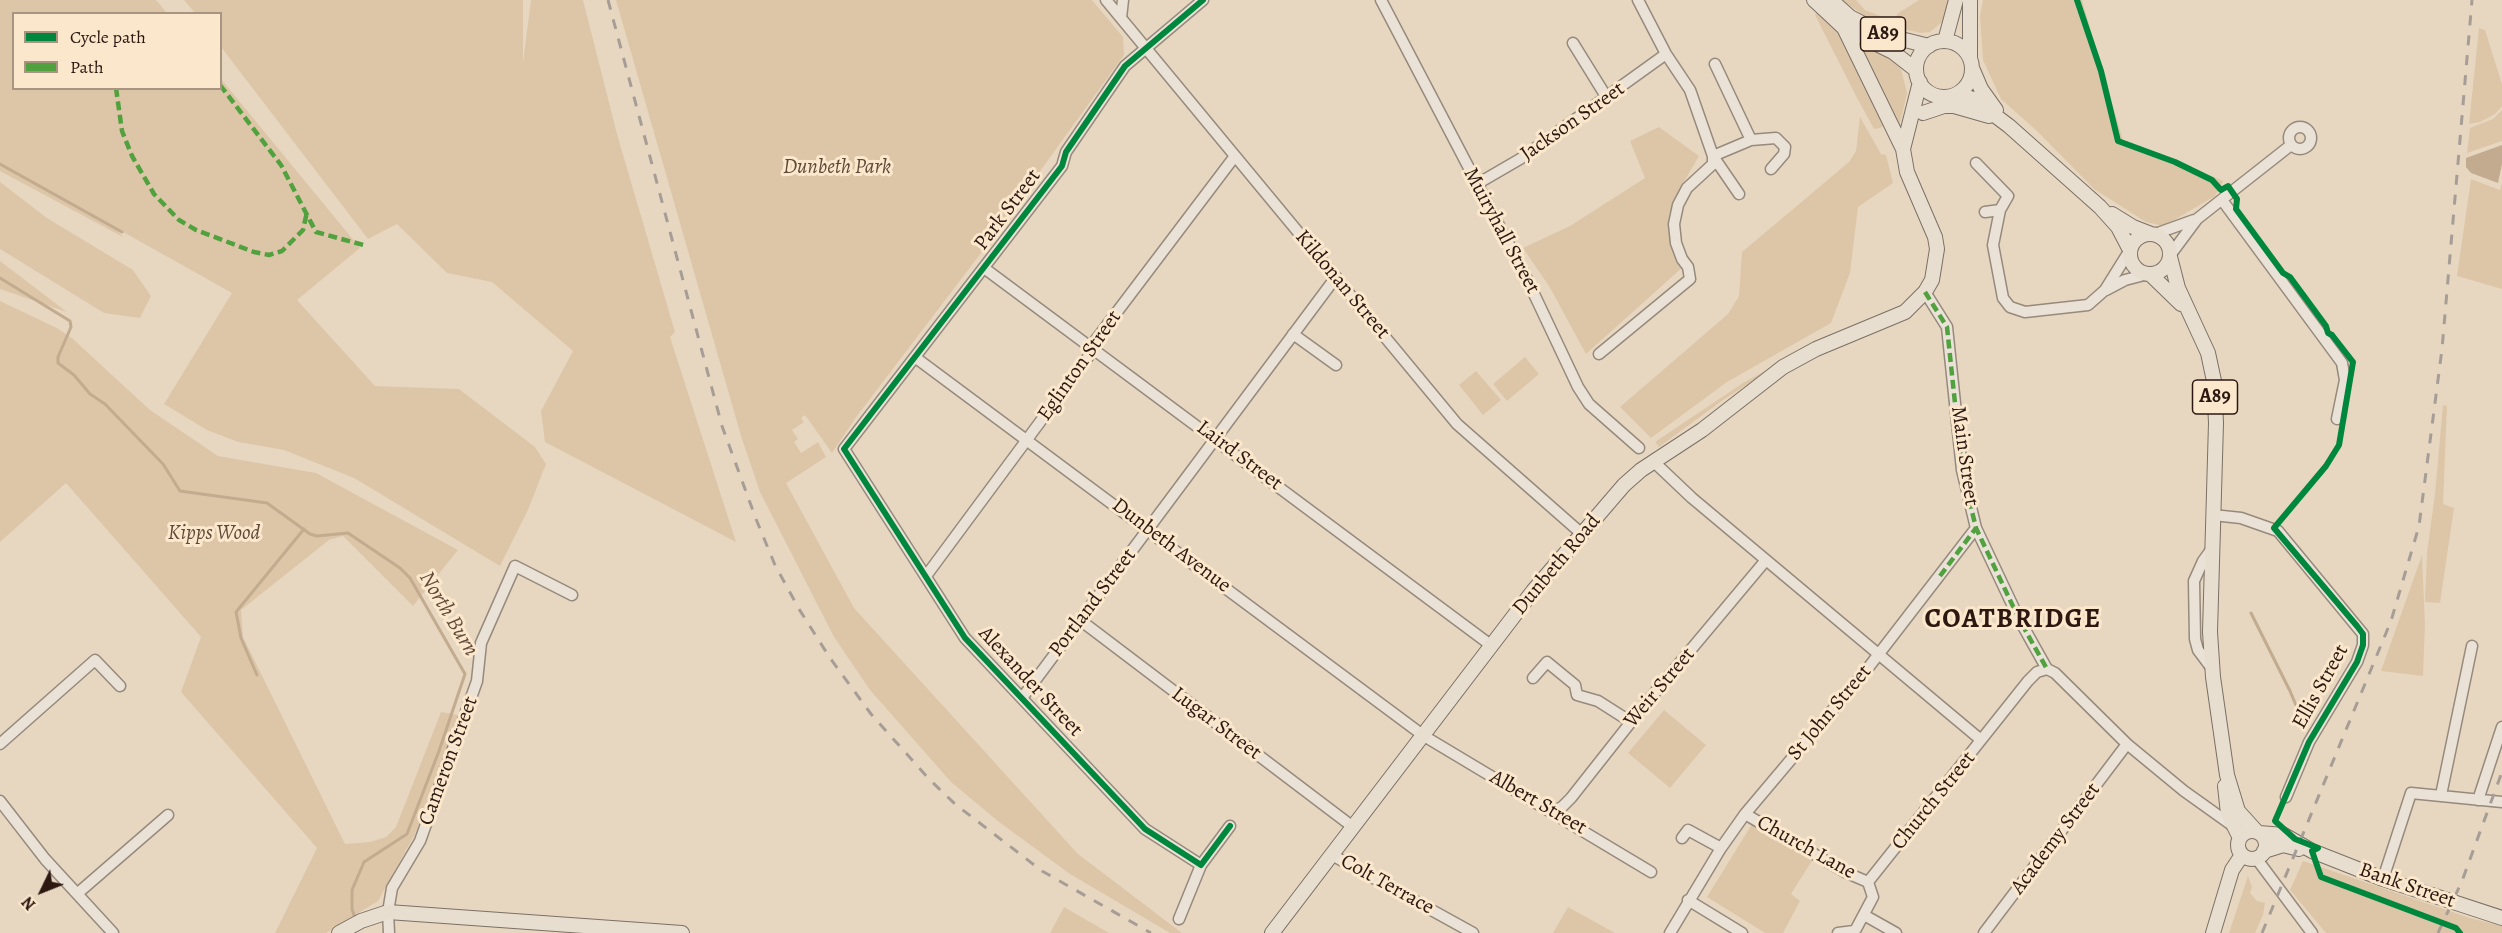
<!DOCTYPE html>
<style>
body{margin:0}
#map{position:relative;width:2502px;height:933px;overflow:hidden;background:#e7d7c0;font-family:Alegreya,serif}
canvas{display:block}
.legend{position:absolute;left:12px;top:12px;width:210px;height:78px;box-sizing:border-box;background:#fae7cc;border:2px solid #a89481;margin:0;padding:8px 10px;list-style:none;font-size:18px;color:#2c1811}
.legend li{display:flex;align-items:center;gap:12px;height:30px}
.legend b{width:30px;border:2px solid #a89481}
.north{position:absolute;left:12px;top:861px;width:60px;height:60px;-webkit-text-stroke:4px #fae7cc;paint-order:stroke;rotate:227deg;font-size:16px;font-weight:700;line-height:24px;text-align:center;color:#2c1811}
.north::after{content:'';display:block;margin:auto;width:21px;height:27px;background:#2c1811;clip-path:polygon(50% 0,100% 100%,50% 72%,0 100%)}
</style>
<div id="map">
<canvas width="2502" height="933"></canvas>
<ul class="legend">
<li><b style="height:8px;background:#00873e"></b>Cycle path</li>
<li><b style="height:8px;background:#51a13f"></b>Path</li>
</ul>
<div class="north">N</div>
</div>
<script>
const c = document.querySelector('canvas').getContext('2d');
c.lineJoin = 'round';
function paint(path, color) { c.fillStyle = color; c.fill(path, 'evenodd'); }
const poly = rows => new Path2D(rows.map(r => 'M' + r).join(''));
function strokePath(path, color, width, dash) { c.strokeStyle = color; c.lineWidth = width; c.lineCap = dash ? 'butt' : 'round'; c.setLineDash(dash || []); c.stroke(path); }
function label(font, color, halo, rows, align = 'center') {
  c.font = font + ' Alegreya,serif'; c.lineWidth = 6; c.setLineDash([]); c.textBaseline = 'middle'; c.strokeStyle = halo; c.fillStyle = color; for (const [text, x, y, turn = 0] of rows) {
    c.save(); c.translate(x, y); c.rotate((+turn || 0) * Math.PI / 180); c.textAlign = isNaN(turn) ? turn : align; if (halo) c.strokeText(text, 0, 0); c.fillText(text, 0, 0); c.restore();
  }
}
const green = poly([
 [0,0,156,0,167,13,14,14,14,88,220,88,221,79,360,248,297,300,375,386,459,389,535,447,546,464,528,510,500,566,354,478,284,450,238,442,207,430,164,404,232,293,116,228,123,237,0,171],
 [184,0,523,0,523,63,531,0,583,0,617,134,675,332,670,337,736,542,545,442,541,411,573,351,492,282,447,273,397,224,368,239,221,47,220,14,195,13],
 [616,0,1092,0,1123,37,1124,55,978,257,857,416,832,453,805,415,801,418,804,422,792,430,798,439,794,442,801,453,818,442,826,457,786,483,854,608,1078,854,1182,933,1170,933,1070,874,999,822,951,782,870,690,834,637,760,492,741,436],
 [1842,0,1856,0,1865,10,1893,21,1896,19,1897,14,1919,0,1949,0,1942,22,1930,32,1921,33,1884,25,1863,15],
 [1983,0,2082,0,2123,140,2223,181,2215,196,2164,226,2146,222,2094,189,2037,131,2001,99,1983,60,1980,16],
 [1818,11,1839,31,1856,70,1886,124,1880,128,1874,129,1857,98,1815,15],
 [2479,28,2485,30,2502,84,2502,106,2495,114,2480,122,2469,124],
 [1856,41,1886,55,1901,69,1907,93,1899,128],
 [2502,110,2502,141,2467,153,2470,128,2493,119],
 [1860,117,1881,154,1886,155,1893,183,1858,207,1850,273,1831,323,1727,382,1651,438,1620,407,1728,314,1739,296,1742,252,1849,162,1856,151],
 [1659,127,1699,156,1675,197,1684,266,1586,354,1549,286,1523,248,1570,226,1645,178,1630,141],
 [2471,179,2500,190,2502,182,2502,289,2457,276],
 [0,182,47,218,133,270,151,296,140,318,104,313,0,249],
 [0,261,67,312,0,289],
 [0,301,57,328,73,339,150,410,218,456,316,473,458,550,413,606,343,536,329,540,241,610,243,637,345,844,370,842,386,837,396,827,441,712,458,715,415,834,378,901,326,933,275,933,317,848,181,692,201,637,66,483,0,542],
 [1525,357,1539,374,1507,401,1493,384],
 [1787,359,1723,400,1659,447,1655,442,1743,383],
 [1476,371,1501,400,1483,415,1459,385],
 [2443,405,2447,406,2443,504,2454,508,2440,603,2425,602,2427,553,2435,494],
 [2422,555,2425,625,2423,676,2381,671],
 [1664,710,1706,745,1670,788,1628,753],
 [1752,824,1813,859,1791,894,1800,901,1783,933,1765,933,1707,897],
 [2303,861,2470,918,2502,926,2502,933,2326,933,2290,890],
 [2248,876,2252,887,2250,893,2257,901,2265,903,2263,915,2255,933,2229,933],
 [1064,907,1109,933,1050,933],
 [1568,907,1615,933,1553,933]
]);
const water = poly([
 [2502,145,2502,164,2498,183,2471,173,2466,167,2466,158]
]);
const stream = poly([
 [0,164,122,232],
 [0,278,70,321,71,327,58,357,58,363,74,375,90,394,105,404,163,464,180,491,267,503,310,534,317,536,348,533,400,568,410,578,465,674,439,751,407,834,364,862,352,890,352,909,355,918],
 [2251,613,2290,691,2298,710,2301,725],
 [257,675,241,638,236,612,304,529]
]);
const minor = poly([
 [1106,0,1457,424,1582,534],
 [1203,0,1125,66,1066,152,1062,166,844,449,965,638,1145,829,1201,865,1230,826],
 [1381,0,1526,277,1578,387,1589,404,1639,448],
 [1121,18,1123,0],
 [1573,43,1607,98],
 [1715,64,1751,140,1776,138,1785,147,1784,154,1771,169],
 '2289 138a11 11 0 1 1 22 0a11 11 0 1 1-22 0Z',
 [1976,163,2008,196,2000,210],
 [1477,184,1520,159,1666,54],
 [1739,194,1713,156,1751,140],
 [2222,200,2342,363,2345,380,2337,419],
 [1985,212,2000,210,1993,245,2003,298,2010,307,2025,312,2088,305,2105,290,2130,250],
 [2155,234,2194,220],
 [2171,254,2197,219,2291,145],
 [984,268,1492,646],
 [2106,290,2125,280,2148,274],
 [1925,292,1947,327,1962,470,1976,528,2019,619,2047,669,2055,673,2127,744,2184,791,2233,826],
 [1293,334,1336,365],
 [1599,354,1690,279,1688,267,1682,259,1676,243,1674,224,1678,205,1687,188,1713,164,1713,156,1690,90,1666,54,1638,0],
 [916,358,1424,736,1651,872],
 [1654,462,1692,498,1981,740],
 [2213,515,2241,518,2278,531,2363,634,2363,645,2357,662,2309,742,2286,797],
 [2211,550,2203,561,2194,581,2195,639,2198,650,2213,670],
 [926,576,1094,349,1095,341,1235,156],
 [1080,620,1353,827],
 [1533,678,1547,662,1575,685,1577,695,1598,701,1631,722],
 [1022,698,1336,277],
 [0,744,95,660,120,686],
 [2441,795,2472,646],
 [2478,800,2502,727],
 [0,801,45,859,113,933],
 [1552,812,1562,807,1571,798,1642,708,1766,560],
 [1745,814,1847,873,1868,882],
 [1682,838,1688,830,1721,848],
 [1332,855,1473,933],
 [2256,858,2312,933],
 [2383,879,2411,793,2502,802],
 [78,893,168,815],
 [1688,900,1742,933],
 [1864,915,1896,933],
 [1179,919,1201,865],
 [389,933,388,912,392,888,420,841,477,681,481,643,515,566,572,595],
 [1670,933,1721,848,1745,814,1868,668,1976,528],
 [1838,933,1854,931,1856,929,1873,897,1868,882,2028,681,2037,672,2047,669],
 [1984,933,2127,744]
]);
const major = poly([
 [1814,0,1844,28,1893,52,1916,70],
 [1831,0,1850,17,1885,35,1929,46],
 [1970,0,1970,58],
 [1844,28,1903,149],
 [1945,41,1956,0],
 '1916 69a28 28 0 1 1 56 0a28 28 0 1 1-56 0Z',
 [1972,68,1981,89,1996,110],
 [1957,94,1973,99,2009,126,2100,207,2118,227,2130,250],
 [1923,113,1944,106,1954,106,1989,116],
 [2112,214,2133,227,2151,234],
 '2130 254a20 20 0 1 1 40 0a20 20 0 1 1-40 0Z',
 [2170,257,2178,288,2208,353,2214,381,2216,423,2210,632,2213,677,2227,775,2238,811,2257,832],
 [2150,274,2181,304],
 [2225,786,2228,814,2240,838],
 '2238 845a14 14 0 1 1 28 0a14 14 0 1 1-28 0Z',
 [2259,833,2284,835,2312,851,2383,879,2502,918],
 [2264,851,2283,845,2299,849],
 [339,933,361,921,388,912,682,933],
 [1272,933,1533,591,1624,485,1641,470,1702,430,1783,367,1816,349,1905,312,1925,292,1932,280,1937,249,1935,237,1907,172,1903,149,1920,82],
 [2213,933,2232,870,2242,855]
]);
const rail = poly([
 [608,0,722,426,756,519,775,565,799,609,830,658,871,714,929,779,955,804,1042,871,1151,933],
 [2262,933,2391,621,2419,526,2442,349,2472,0],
 [2438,933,2462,881,2502,772]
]);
const quiet = poly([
 [220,85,281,165,316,232,367,246],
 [116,88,122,131,132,156,154,194,179,220,196,230,254,252,269,255,282,251,303,230,307,212],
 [1925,292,1947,327,1962,470,1976,528,2019,619,2047,669],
 [1940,576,1976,528]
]);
const cycleway = poly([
 [1203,0,1125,66,1066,152,1062,166,844,449,965,638,1145,829,1201,865,1230,826],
 [2077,0,2101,71,2118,141,2175,162,2212,180,2221,190,2228,186,2237,199,2236,209,2283,273,2290,277,2326,326,2328,333,2332,335,2353,362,2339,445,2326,466,2274,528,2357,626,2363,634,2363,645,2357,662,2309,742,2275,821,2295,839,2318,848,2312,851,2321,877,2456,928,2460,933]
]);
const shields = [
 [1883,34,45],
 [2215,397,45]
];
const shieldNames = [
 ["A89",1883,34],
 ["A89",2215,397]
];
const streetNames = [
 ["Jackson Street",1573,122,-35],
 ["Park Street",1008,210,-53],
 ["Muiryhall Street",1501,231,62],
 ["Kildonan Street",1342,285,50],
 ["Eglinton Street",1080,366,-55],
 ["Laird Street",1239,456,37],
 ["Main Street",1964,456,82],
 ["Dunbeth Avenue",1171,546,37],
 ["Dunbeth Road",1557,565,-50],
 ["Portland Street",1093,603,-53],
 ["Alexander Street",1030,682,47],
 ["Ellis Street",2321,687,-61],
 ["Weir Street",1660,688,-50],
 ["St John Street",1830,713,-50],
 ["Lugar Street",1216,724,37],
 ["Cameron Street",449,761,-70],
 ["Church Street",1934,801,-51],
 ["Albert Street",1538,803,30],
 ["Academy Street",2056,839,-53],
 ["Church Lane",1806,848,29],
 ["Colt Terrace",1387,885,29],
 ["Bank Street",2407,886,19]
];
const parkNames = [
 ["Dunbeth Park",837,168],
 ["Kipps Wood",214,534]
];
const waterNames = [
 ["North Burn",448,614,59]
];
const districtNames = [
 ["COATBRIDGE",2013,620]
];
paint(green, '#ddc6a8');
paint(water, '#c2ab8f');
strokePath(stream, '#c2ab8f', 3);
strokePath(minor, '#968a7c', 13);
strokePath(major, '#7b7065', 16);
strokePath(minor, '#eae2d7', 10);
strokePath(major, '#e7ded0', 14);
strokePath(rail, '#a69e96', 3, [10, 10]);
strokePath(quiet, '#51a13f', 4.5, [9, 4.5]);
strokePath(cycleway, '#00873e', 6);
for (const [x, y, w] of shields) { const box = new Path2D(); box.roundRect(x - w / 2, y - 17, w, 34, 4.5); c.fillStyle = '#fae7cc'; c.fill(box); strokePath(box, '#2c1811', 1.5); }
label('bold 20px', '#2c1811', null, shieldNames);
label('21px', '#2c1811', '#fae7cc', streetNames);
label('italic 21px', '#5e4839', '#fae7cc', parkNames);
label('italic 22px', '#624b3b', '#fae7cc', waterNames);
c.letterSpacing = '1.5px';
label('bold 27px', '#2c1811', '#fae7cc', districtNames);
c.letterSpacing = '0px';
</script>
